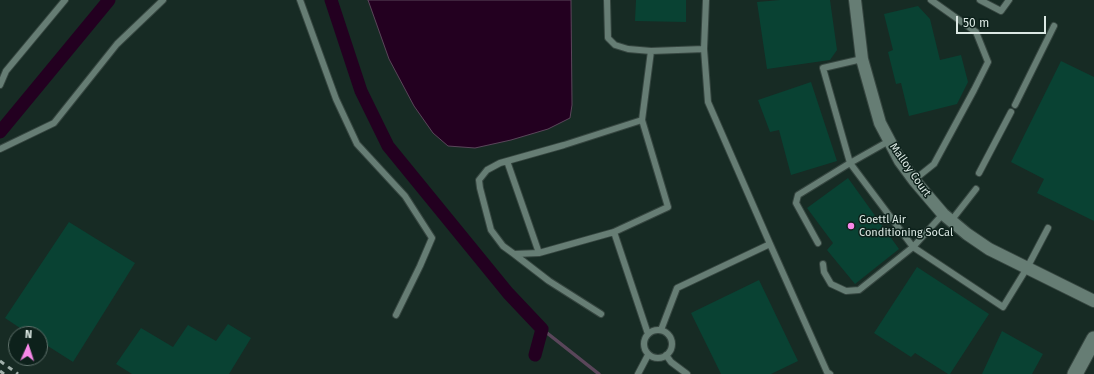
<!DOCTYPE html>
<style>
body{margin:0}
#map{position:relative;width:1094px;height:374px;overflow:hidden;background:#172b24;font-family:"Fira Sans",sans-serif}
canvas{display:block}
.north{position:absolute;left:8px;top:326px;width:40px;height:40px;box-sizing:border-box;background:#0d211b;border:1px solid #5f716b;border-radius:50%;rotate:3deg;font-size:11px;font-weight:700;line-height:16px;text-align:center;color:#dbe8e3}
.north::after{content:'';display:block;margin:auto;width:14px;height:18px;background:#f888e9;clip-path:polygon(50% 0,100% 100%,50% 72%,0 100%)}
.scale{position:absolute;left:956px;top:16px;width:90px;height:18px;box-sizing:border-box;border:2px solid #dbe8e3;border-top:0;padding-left:5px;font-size:12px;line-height:14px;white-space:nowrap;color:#dbe8e3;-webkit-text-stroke:3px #0d211b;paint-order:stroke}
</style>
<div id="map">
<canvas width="1094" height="374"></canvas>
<div class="north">N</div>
<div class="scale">50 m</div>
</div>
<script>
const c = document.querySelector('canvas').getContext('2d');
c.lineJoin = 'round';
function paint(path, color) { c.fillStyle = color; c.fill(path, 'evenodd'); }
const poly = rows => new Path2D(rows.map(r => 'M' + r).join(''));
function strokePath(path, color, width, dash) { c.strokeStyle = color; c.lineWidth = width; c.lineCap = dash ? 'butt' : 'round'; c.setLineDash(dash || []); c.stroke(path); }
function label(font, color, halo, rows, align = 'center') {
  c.font = font + ' "Fira Sans",sans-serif'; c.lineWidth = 3; c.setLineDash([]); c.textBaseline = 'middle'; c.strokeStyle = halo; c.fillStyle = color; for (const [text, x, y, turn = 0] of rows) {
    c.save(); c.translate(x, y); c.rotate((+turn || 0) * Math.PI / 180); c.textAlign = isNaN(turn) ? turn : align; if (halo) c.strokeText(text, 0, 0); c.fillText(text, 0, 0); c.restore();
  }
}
const water = poly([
 [368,0,571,0,572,105,570,118,548,129,511,140,475,148,448,146,433,133,414,106,389,59,368,0]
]);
const stream = poly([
 [542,329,599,374]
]);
const canal = poly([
 [331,0,361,91,388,146,508,293,542,329,535,355],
 [0,132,109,0]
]);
const building = poly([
 [636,0,686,0,686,22,635,21],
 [780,0,830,0,837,50,830,60,767,69,757,2],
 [918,6,930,19,940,60,961,55,968,82,957,104,909,116,901,83,896,84,888,52,893,50,884,14],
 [1061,61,1094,77,1094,221,1037,193,1044,179,1011,162],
 [811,82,837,161,791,175,779,130,770,132,758,100],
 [848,178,899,249,855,284,827,250,833,243,807,208],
 [69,222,135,263,73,362,40,341,40,334,29,334,5,318],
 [917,267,989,314,950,374,948,374,915,353,911,357,874,333],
 [759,280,798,361,771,374,721,374,691,313],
 [228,324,251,338,229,374,132,374,116,364,141,328,173,347,188,325,216,341],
 [1002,331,1043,354,1032,374,982,374]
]);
const service = poly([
 [300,0,336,99,357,144,405,196,432,238,420,266,396,315],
 [607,0,608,38,615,45,628,49,651,51],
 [980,0,1001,11,1009,0],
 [704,49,706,0],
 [862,59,823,68,850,163,913,247,1003,307,1027,268,1048,228],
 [0,85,6,71,65,0],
 [1015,105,1054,26],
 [0,149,54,123,117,44,163,0],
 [507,161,539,253],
 [979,173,1011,112],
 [914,180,934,164,974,90,988,62,976,32,931,0],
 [951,221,976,189],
 [614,232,539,253,514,254,503,246,491,230,480,188,479,180,487,170,500,163,564,145,642,120],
 [818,243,796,203,798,195,850,163,889,141],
 [514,254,549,281,601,314],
 [823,264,824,272,831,284,846,291,859,290,913,247,943,214],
 '644 344a14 14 0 1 1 28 0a14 14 0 1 1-28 0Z',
 [661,330,677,288,770,244,827,372,830,374],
 [648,334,614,232,668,207,642,120,651,51,704,49,708,102,770,244],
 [666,355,671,362,687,374],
 [638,374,648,355]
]);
const minor = poly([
 [855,0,862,59,880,123,900,161,914,180,943,214,967,234,989,249,1094,301]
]);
const tertiary = poly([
 [1075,374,1094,339]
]);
const rail = poly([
 [0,361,18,374],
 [0,371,4,374]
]);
const markers = [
 [851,226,4,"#f888e9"]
];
const streetNames = [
 ["Malloy Court",910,170,55]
];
const poiNames = [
 ["Goettl Air",859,220],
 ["Conditioning SoCal",859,233]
];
paint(water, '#230020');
strokePath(water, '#5a465a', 1);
strokePath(stream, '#5a465a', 3.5);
strokePath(canal, '#230020', 13);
paint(building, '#094233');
strokePath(service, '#364640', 8);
strokePath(minor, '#364640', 14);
strokePath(tertiary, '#364640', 17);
strokePath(service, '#667d74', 6);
strokePath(minor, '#667d74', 12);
strokePath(tertiary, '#667d74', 15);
strokePath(rail, '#a1b0ab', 3, [5, 5]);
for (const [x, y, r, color] of markers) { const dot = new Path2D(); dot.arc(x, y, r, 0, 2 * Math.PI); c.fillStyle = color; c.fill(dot); strokePath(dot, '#0d211b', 1.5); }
label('11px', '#dbe8e3', '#0d211b', streetNames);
label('11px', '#dbe8e3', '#0d211b', poiNames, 'left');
</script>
